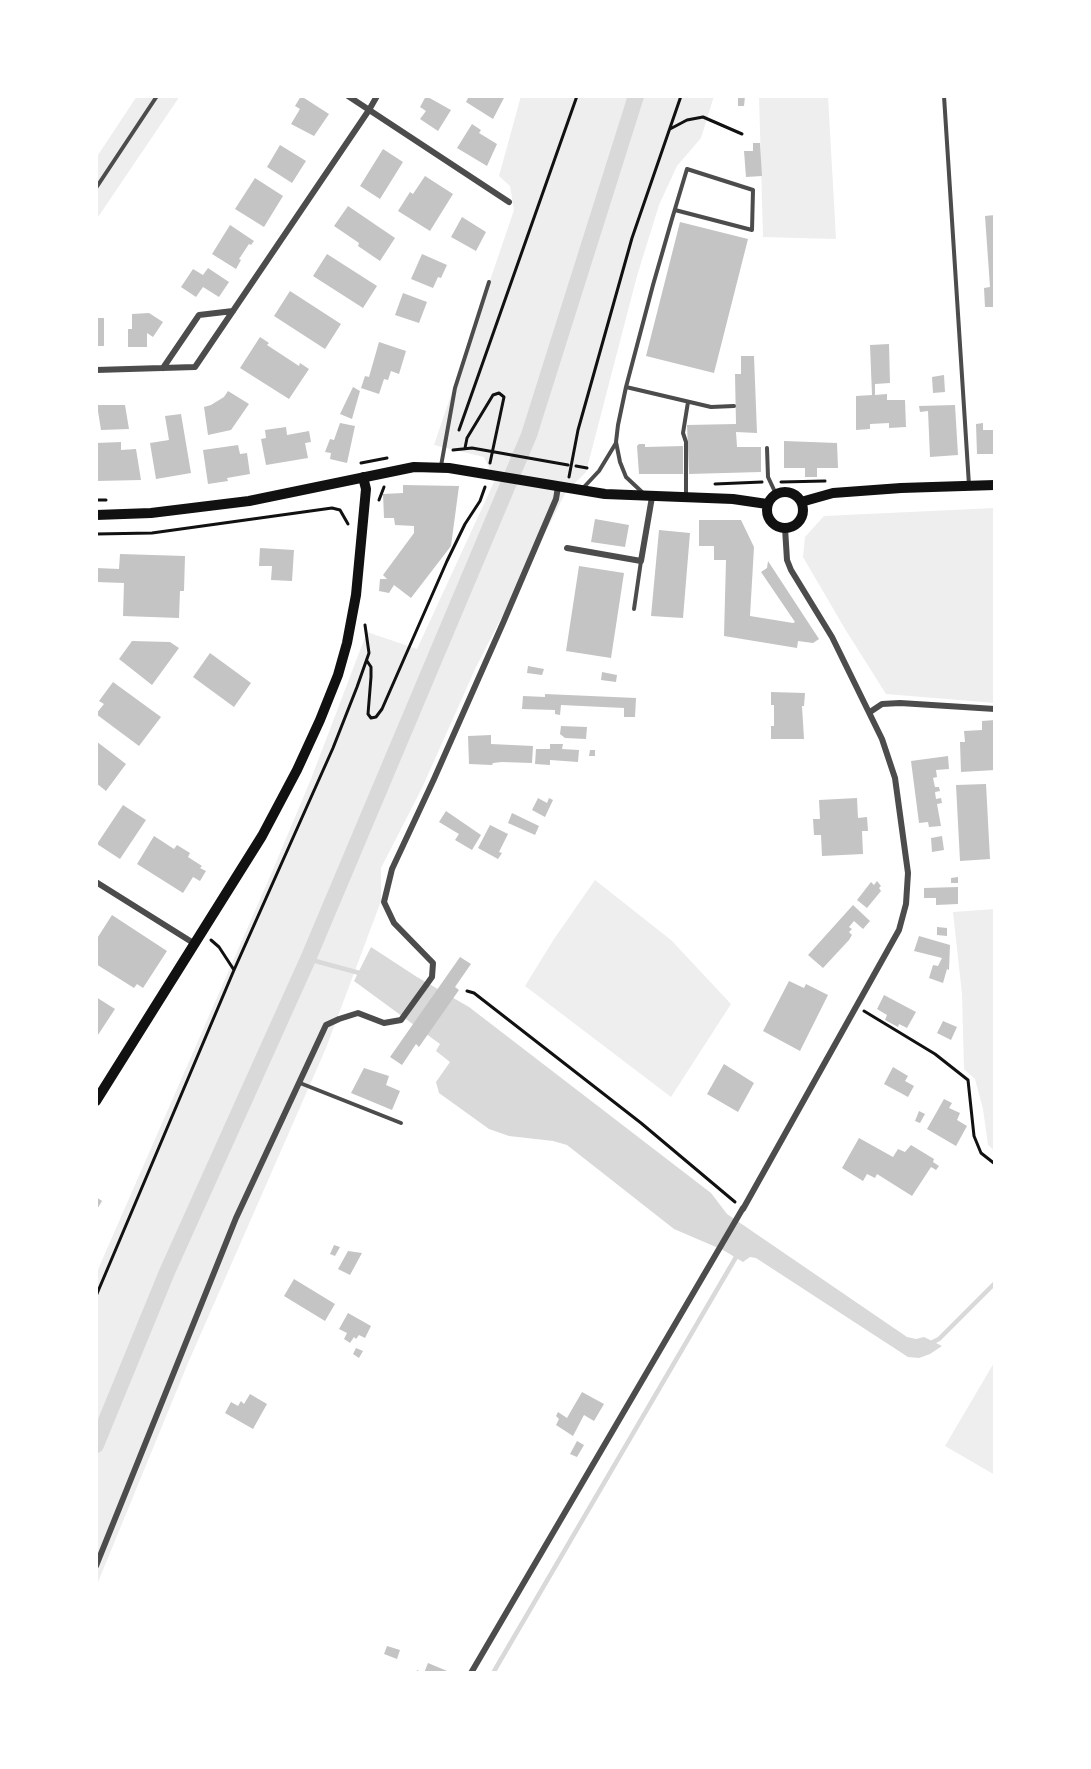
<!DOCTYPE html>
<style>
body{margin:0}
#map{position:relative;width:1091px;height:1769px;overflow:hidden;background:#fff;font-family:Commissioner,sans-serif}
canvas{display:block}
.frame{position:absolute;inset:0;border:98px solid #fff;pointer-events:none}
</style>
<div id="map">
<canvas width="1091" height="1769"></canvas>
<div class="frame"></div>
</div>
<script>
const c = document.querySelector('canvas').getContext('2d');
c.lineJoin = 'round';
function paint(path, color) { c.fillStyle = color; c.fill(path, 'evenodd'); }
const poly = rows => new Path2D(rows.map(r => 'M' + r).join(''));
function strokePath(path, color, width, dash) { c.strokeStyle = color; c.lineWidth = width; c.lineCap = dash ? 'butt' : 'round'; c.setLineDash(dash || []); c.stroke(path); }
const green = poly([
 [137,96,180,96,96,220,96,158],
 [521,96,714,96,701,138,677,166,659,205,637,276,586,472,566,492,476,667,422,788,381,868,381,901,326,1048,188,1363,96,1587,96,1274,272,872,311,779,367,632,417,649,495,480,484,457,434,445,514,210,510,186,499,176],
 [759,96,828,96,836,239,763,237],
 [995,508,995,703,886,694,845,629,803,557,805,537,824,516],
 [595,880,671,940,731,1004,671,1097,525,986,554,939],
 [995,909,995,1151,988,1145,983,1109,975,1079,964,1069,962,994,953,912],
 [995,1361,995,1475,945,1446]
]);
const water = poly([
 [371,947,417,977,469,1007,711,1193,727,1214,907,1337,916,1339,924,1337,942,1346,930,1354,919,1358,908,1357,756,1258,750,1257,743,1262,723,1250,674,1229,567,1145,553,1141,509,1136,489,1129,439,1093,436,1082,450,1062,436,1051,440,1044,354,981]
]);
const stream = poly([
 [308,959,363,974],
 [929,1344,939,1339,995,1283],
 [493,1673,739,1252]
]);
const canal = poly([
 [96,1445,167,1272,308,959,529,435,636,96]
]);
const building = poly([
 [301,96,329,114,314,136,291,124,300,109,295,106],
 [426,96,451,110,438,131,420,119,426,111,420,107],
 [469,96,505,96,493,119,466,102],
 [738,96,745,96,744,106,738,106],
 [472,124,481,130,479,133,497,144,487,166,457,148],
 [753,143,760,143,762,176,746,177,744,151,753,151],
 [280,145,306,161,292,183,267,167],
 [383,149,403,162,380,199,360,186],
 [425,176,453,194,430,231,398,211,410,192,413,194],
 [255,178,283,196,264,227,235,209],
 [348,206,395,238,380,261,358,246,359,243,334,226],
 [995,215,995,307,985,307,984,288,990,287,985,216],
 [462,217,486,232,476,251,451,237],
 [680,222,748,239,714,373,646,356],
 [230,225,254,241,251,245,249,244,239,259,241,260,236,269,212,254],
 [327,254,377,286,363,308,313,276],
 [422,254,447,265,441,278,438,277,433,288,411,279],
 [208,268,229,282,219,297,203,287,196,297,181,287,193,269,203,275],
 [290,291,341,324,325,349,274,316],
 [403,293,427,302,419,323,395,315],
 [149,313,163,322,153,337,147,333,147,347,128,347,128,329,132,329,132,314],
 [96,318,104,318,104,346,96,346],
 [260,337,269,343,267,345,299,366,300,363,309,369,289,399,240,368],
 [379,342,406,351,399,374,391,371,388,380,384,379,379,394,361,388,365,376,369,377],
 [889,344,890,383,875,384,875,395,887,394,887,400,905,400,906,427,889,428,889,423,870,424,870,429,856,430,856,396,872,395,870,345],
 [741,356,754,356,757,433,736,432,737,447,761,447,761,472,689,474,687,425,736,424,735,374,741,374],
 [944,375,945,392,933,393,932,377],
 [353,387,360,391,352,419,340,414],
 [228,391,249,404,231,430,208,435,204,407,211,405,224,397],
 [97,405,125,405,129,429,101,430],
 [955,405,958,455,930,457,928,411,920,412,919,406],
 [181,414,191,473,156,479,150,443,169,440,165,416],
 [340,423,355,426,347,463,330,459,331,453,325,452,330,439,334,440],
 [983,423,983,430,995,430,995,454,977,454,976,424],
 [286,427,287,435,309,431,311,442,305,443,308,458,266,465,261,439,266,438,265,430],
 [784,441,837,443,838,468,817,468,817,477,805,477,805,468,784,468],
 [121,442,121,450,136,449,141,480,96,481,96,443],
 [639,444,645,444,645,447,683,446,683,474,639,474,637,446],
 [238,445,240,454,247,453,250,474,227,478,228,481,208,484,203,450],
 [403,485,459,486,451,546,411,598,394,585,389,593,379,591,380,579,387,579,383,575,414,533,414,526,395,525,394,518,384,518,383,494,403,493],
 [595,519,629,525,625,547,591,542],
 [699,520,741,520,754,547,750,616,793,623,795,622,761,572,767,568,768,561,819,639,813,643,798,641,797,648,724,636,726,560,714,560,714,546,699,546],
 [659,530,690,533,683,618,651,616],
 [260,548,294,550,292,581,271,580,272,566,259,566],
 [120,554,185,556,184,591,180,591,179,618,123,616,124,583,96,582,96,568,119,569],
 [579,566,624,573,611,658,566,651],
 [132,641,170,642,179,648,152,685,119,659],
 [210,653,251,683,234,707,193,677],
 [528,666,544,669,542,675,527,673],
 [602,672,617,675,616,682,601,680],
 [113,682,161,717,139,746,96,714,104,704,99,701],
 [771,692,805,693,804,706,802,706,804,739,771,739,771,726,774,726,774,705,771,705],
 [545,694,636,698,635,717,624,717,624,708,561,705,560,715,555,714,555,710,522,709,523,696,545,697],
 [995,720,995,770,961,772,960,742,965,742,964,731,982,730,982,721],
 [561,726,587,727,586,739,565,738,560,734],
 [491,735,491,744,533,746,532,763,502,762,493,763,492,765,469,764,468,736],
 [96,741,126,764,106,791,96,783],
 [550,744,563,744,562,749,579,750,578,762,550,760,550,765,535,764,536,749,550,749],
 [590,750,595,750,595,756,589,756],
 [948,756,949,769,936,770,937,777,933,778,935,787,939,787,940,791,935,792,936,799,941,798,942,803,937,804,941,826,929,827,928,822,919,823,911,761],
 [986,784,990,859,960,861,956,785],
 [538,798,547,803,549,798,553,800,545,817,532,810],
 [857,798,858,818,867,817,868,831,862,831,863,854,822,856,821,835,814,835,813,819,820,819,819,800],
 [123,805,146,820,120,859,97,844],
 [446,811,481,835,472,850,455,840,459,834,439,822],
 [512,813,539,826,535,835,508,823],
 [490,825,508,834,499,852,502,853,498,859,478,848],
 [154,836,174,849,177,845,190,853,188,857,202,866,200,868,206,871,200,881,193,877,183,893,137,864],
 [942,836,944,850,932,852,931,838],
 [958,877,958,883,951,883,951,878],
 [877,881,881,886,879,888,881,891,867,908,857,900,871,882,874,885],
 [958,887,958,904,936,905,936,898,924,898,924,888],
 [853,905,870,921,863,929,854,921,849,927,852,929,849,932,852,935,849,940,823,968,808,955],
 [112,915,167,951,143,988,137,984,134,988,96,964,96,940],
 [937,927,947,928,947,936,937,935],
 [919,936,950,945,949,970,947,969,943,983,929,978,933,965,938,966,942,958,914,951],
 [460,957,471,964,455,987,459,990,419,1047,416,1044,402,1065,390,1057],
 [789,981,804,988,806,984,828,995,800,1051,763,1031],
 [884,995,916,1012,907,1028,899,1024,898,1027,885,1020,887,1015,877,1009],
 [96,997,115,1009,96,1038],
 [943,1021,957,1027,951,1040,937,1033],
 [724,1064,754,1083,738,1112,707,1094],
 [893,1067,908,1076,905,1081,914,1086,908,1097,884,1084],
 [364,1068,389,1076,386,1085,400,1091,392,1110,351,1093],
 [944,1099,952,1103,949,1108,960,1113,957,1120,967,1126,956,1146,927,1129],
 [919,1111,925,1114,920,1123,915,1121],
 [859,1138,893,1157,898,1149,905,1152,911,1145,934,1159,933,1162,939,1166,936,1170,931,1167,912,1196,877,1174,875,1178,867,1174,863,1181,842,1168],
 [96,1197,102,1201,96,1211],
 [334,1245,340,1247,335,1256,330,1254],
 [348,1251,362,1253,350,1275,338,1269],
 [294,1279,335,1304,325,1321,284,1296],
 [348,1313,371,1326,365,1338,359,1335,356,1339,354,1337,350,1343,344,1339,347,1333,339,1329],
 [356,1348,363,1351,359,1358,353,1354],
 [582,1392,604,1404,594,1421,584,1415,573,1436,556,1425,559,1419,556,1416,558,1412,567,1418],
 [250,1394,267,1404,253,1429,225,1413,231,1402,238,1406,241,1401,244,1404],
 [577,1441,584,1445,577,1457,570,1454],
 [387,1646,400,1650,397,1659,384,1654],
 [428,1663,452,1673,416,1673,417,1670,424,1673]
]);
const path = poly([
 [670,129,687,120,703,117,742,134],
 [459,430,577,96],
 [465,448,467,438,493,395,499,393,504,397,490,463],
 [453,450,472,448,568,465],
 [361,463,387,458],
 [576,466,587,468],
 [569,477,578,430,632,238,681,96],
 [781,482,825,481],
 [715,484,762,482],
 [96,500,106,500],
 [379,500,384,487],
 [96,534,152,533,332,508,340,510,348,524],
 [367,661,371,667,371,677,368,714,371,718,376,717,382,709,447,561,465,524,480,501,485,487],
 [211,940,219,947,234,970],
 [467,991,474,993,641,1123,735,1202],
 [864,1011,935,1054,968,1080,974,1136,981,1153,995,1164],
 [96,1296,234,970,333,748,357,687,369,653,365,625]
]);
const service = poly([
 [944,96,969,485],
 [96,188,157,96],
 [626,387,711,407,734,406],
 [767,448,768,477,776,494],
 [441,466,455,388,489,282],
 [584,487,599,471,616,443],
 [642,492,626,477,620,462,616,442,618,425,626,387,653,285,672,219,687,169,753,190,752,230,675,210],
 [686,496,686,442,683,433,688,402],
 [634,609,641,561],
 [300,1083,401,1123]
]);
const minor = poly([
 [348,96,509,202],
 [163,368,199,315,233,311],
 [96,370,195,367,369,110,377,96],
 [567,548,641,561,652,497],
 [870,712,882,704,900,703,995,709],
 [96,882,195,944],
 [743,1209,899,930,906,904,908,873,895,778,882,739,832,637,791,570,787,560,785,528],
 [96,1566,236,1218,326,1025,339,1019,358,1013,384,1023,401,1020,432,977,433,963,394,923,384,902,392,869,434,779,503,623,556,499,558,487],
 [471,1673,743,1208]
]);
const secondary = poly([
 '767 510a18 18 0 1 1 36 0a18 18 0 1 1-36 0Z',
 [801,502,833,493,901,488,995,485],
 [96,515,151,513,249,501,414,467,449,468,605,494,733,499,767,504],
 [96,1101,262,836,297,770,320,720,338,675,347,643,356,595,366,489,363,477]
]);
paint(green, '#eee');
paint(water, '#d9d9d9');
strokePath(stream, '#d9d9d9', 4.5);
strokePath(canal, '#d9d9d9', 16);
paint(building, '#c4c4c4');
strokePath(path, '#111', 3);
strokePath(service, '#4c4c4c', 4);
strokePath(minor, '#4c4c4c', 6);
strokePath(secondary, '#111', 10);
</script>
